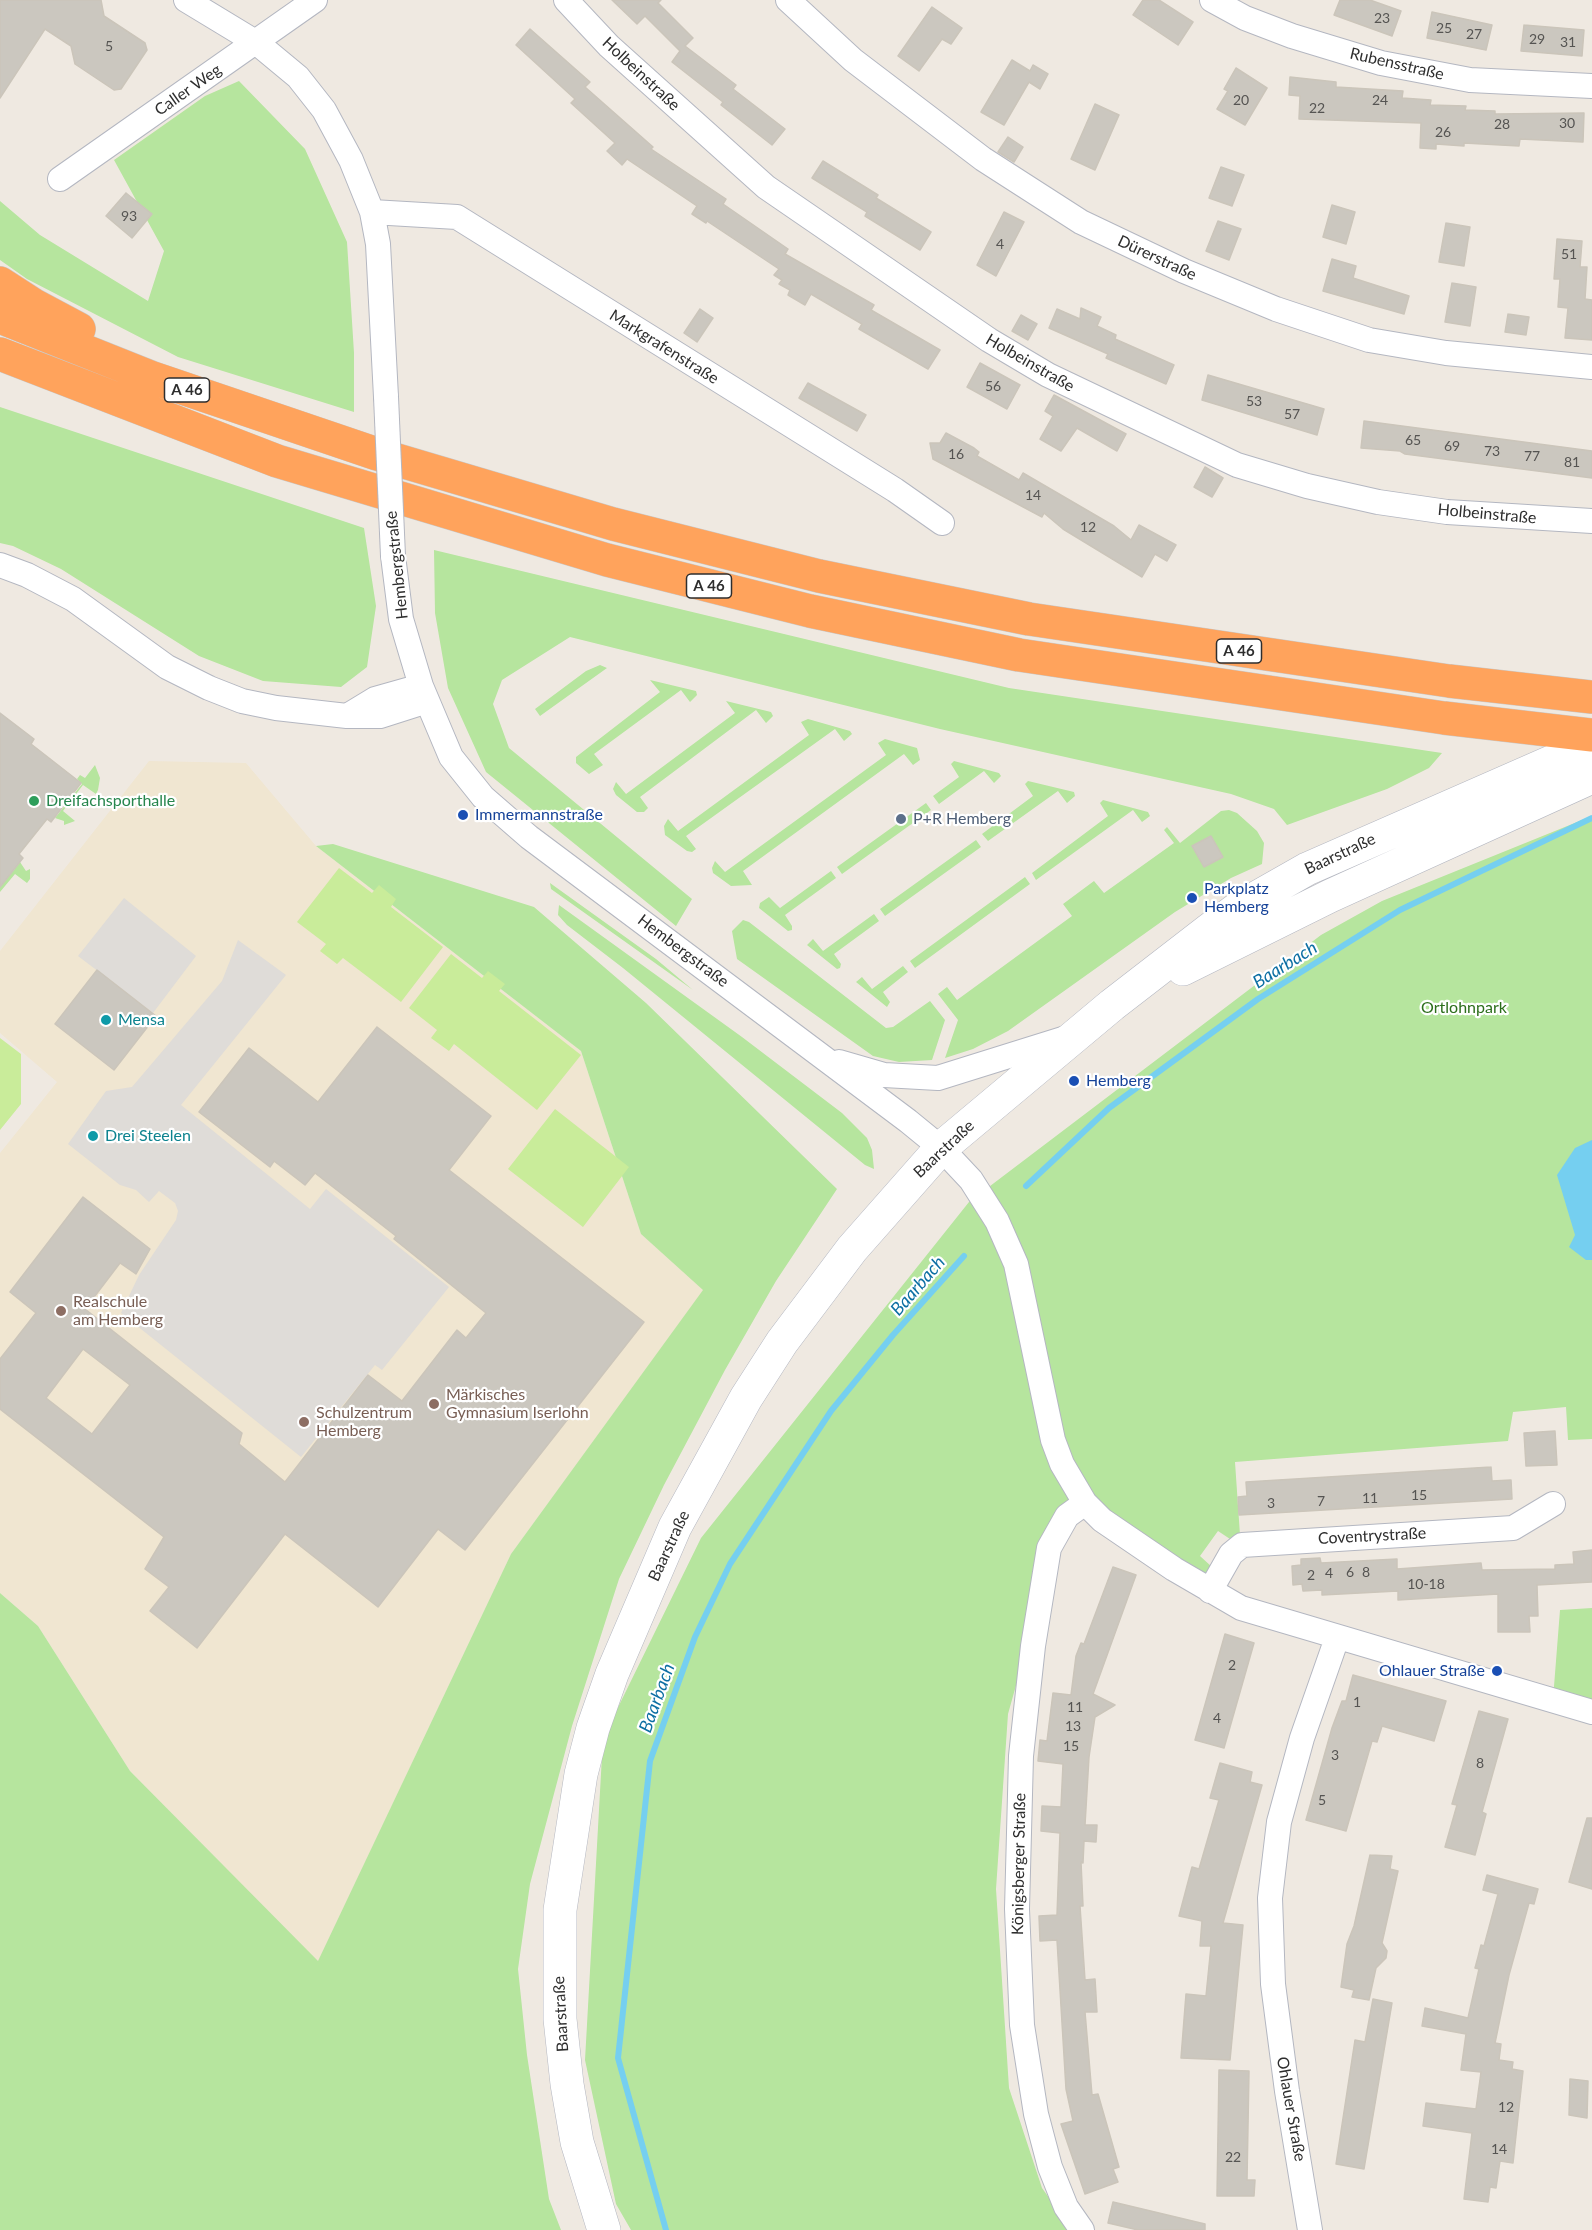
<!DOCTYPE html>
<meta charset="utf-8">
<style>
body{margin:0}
canvas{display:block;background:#efe9e1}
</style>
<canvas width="1592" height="2230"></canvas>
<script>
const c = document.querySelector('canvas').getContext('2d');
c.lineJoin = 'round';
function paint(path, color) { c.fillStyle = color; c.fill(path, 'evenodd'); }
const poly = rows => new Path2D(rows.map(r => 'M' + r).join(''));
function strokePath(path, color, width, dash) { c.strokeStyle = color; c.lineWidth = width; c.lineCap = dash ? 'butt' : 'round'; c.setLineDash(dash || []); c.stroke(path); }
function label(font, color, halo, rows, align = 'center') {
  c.font = font + ' Lato,sans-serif'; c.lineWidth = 4.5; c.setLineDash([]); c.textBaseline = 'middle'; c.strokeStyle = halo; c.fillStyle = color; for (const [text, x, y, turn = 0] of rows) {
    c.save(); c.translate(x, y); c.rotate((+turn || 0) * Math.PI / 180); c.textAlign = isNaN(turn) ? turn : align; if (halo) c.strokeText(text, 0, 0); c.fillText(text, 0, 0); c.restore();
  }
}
const education = poly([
 [149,761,246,763,316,846,581,1051,641,1234,704,1290,511,1554,318,1962,130,1771,38,1626,0,1593,0,1153,57,1082,0,1033,0,951]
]);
const green = poly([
 [239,81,305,149,347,242,354,353,354,412,178,357,27,279,0,260,0,201,40,235,148,301,164,251,114,160,205,96],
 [0,407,364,528,376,606,367,667,341,687,263,681,199,656,61,569,13,546,0,543],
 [434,550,1009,688,1442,753,1429,768,1387,789,1287,825,1274,809,1231,794,940,729,570,637,502,680,493,704,509,748,692,899,676,926,486,772,448,688,435,613],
 [600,665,607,668,540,716,535,709,586,671],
 [650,680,696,691,697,695,690,702,681,690,594,754,603,765,589,774,576,763,576,757,660,692],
 [726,701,771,712,773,716,766,723,756,710,640,797,648,808,644,812,637,812,616,795,613,789,616,782,626,794,735,713],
 [808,719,850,731,852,734,844,741,835,729,686,836,696,849,692,852,687,851,665,835,664,826,668,819,678,831,809,735,801,722],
 [885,739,917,748,920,760,913,765,904,754,743,871,752,885,731,886,713,873,712,868,715,861,725,872,886,755,878,743],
 [954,761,999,773,1001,776,994,783,984,771,939,804,933,796,959,777,951,764],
 [95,765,100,778,98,790,96,794,83,785,63,811,75,821,64,825,64,821,55,818,82,784,77,779,80,775,85,778],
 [1028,781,1074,792,1075,796,1067,803,1058,791,988,841,982,834,1033,796,1025,784],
 [1103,800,1148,812,1150,816,1142,822,1133,810,1036,880,1032,873,1108,816,1100,803],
 [926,803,931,810,842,874,837,867],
 [1229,810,1237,813,1257,831,1264,843,1262,864,1231,878,1175,912,1008,1031,973,1049,945,1058,958,1020,938,994,947,987,957,1000,1072,916,1063,904,1094,881,1104,893,1174,843,1164,830,1167,827,1180,843,1221,811],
 [1592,816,1592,1439,1568,1440,1566,1407,1513,1412,1508,1441,1235,1462,1240,1535,1230,1539,1218,1531,1200,1556,1212,1567,1200,1578,1089,1504,1054,1550,1008,1714,996,1889,1009,2088,1042,2188,1072,2230,631,2230,616,2204,585,2060,603,1738,701,1538,969,1202,1321,935,1382,901],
 [976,840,981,847,885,916,880,909],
 [333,844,534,907,646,1003,837,1189,776,1281,725,1370,664,1485,619,1579,572,1726,530,1884,518,1969,527,2055,549,2199,561,2230,0,2230,0,1593,38,1626,130,1771,318,1961,511,1554,703,1290,641,1234,581,1051,316,846],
 [20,862,26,871,30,869,30,879,27,883,15,874,0,892,0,887],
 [831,871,836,878,785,915,792,926,792,930,788,931,759,908,760,903,769,897,780,908],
 [1025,877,1030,884,915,968,910,961],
 [550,883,656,959,693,990,551,889],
 [559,905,742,1037,842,1113,867,1138,872,1150,874,1169,865,1165,623,968,567,925,558,915],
 [874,914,879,921,834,954,841,964,840,968,837,969,807,945,813,939,823,951],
 [743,920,749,922,886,1028,893,1027,930,1001,945,1020,932,1060,899,1062,873,1056,737,959,732,931],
 [903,966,908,972,883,992,890,1002,887,1007,856,982,862,977,872,989],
 [1592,1608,1592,1710,1553,1699,1560,1610]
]);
const pitch = poly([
 [339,868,372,893,379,885,396,899,391,907,443,947,401,1002,343,958,337,964,320,951,326,944,297,922],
 [451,954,482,978,488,971,505,984,499,991,581,1055,537,1110,454,1044,449,1051,431,1038,437,1030,409,1008],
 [0,1038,21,1054,21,1104,0,1130],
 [555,1109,629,1167,583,1227,508,1169]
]);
const plaza = poly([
 [124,898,196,956,153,1013,78,956],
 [238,940,286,975,181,1105,310,1209,326,1189,449,1287,382,1370,375,1365,301,1457,121,1313,139,1275,176,1220,178,1211,175,1203,159,1191,149,1202,136,1190,120,1185,68,1144,106,1091,132,1087,222,981]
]);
const water = poly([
 [1592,1140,1592,1260,1586,1260,1569,1247,1575,1235,1557,1175,1575,1148]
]);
const stream = poly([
 [1026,1186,1109,1108,1258,999,1400,910,1592,818],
 [666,2230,618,2058,650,1761,695,1637,730,1564,831,1411,893,1335,964,1256]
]);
const building = poly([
 [0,0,101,0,104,16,145,43,147,50,121,89,114,90,75,64,71,46,45,29,0,98,0,0],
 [612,0,661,0,658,3,693,38,685,46,736,85,733,89,785,129,772,145,721,105,723,102,672,62,680,51,645,16,637,24,612,0],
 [1143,0,1159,0,1193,22,1178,45,1133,15,1143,0],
 [1340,0,1370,0,1401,11,1392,36,1334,15,1340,0],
 [932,7,962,28,951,44,942,39,919,71,898,56,932,7],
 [1432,12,1492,25,1486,50,1427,38,1432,12],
 [1524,25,1584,30,1582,56,1521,51,1524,25],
 [530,29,590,82,585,87,653,147,651,149,726,199,723,204,788,249,785,254,874,305,871,310,940,350,928,369,859,329,862,324,811,294,805,305,788,295,790,290,779,284,782,280,774,275,779,269,707,221,706,223,692,214,697,206,627,159,622,165,607,151,615,143,571,103,575,99,516,45,530,29],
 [1012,60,1030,71,1033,65,1048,74,1040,89,1029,82,1004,125,981,112,1012,60],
 [1236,68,1267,88,1245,125,1217,109,1228,91,1224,89,1236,68],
 [1290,77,1336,82,1336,87,1403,91,1402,98,1431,100,1430,105,1466,106,1465,110,1495,111,1495,114,1584,113,1583,142,1520,139,1519,146,1464,143,1464,146,1436,144,1436,149,1420,148,1421,123,1299,119,1300,96,1289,95,1290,77],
 [1095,104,1119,115,1095,170,1071,159,1095,104],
 [1008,137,1023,147,1014,162,998,152,1008,137],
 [823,161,878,195,876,198,931,232,920,250,865,216,867,212,812,178,823,161],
 [1221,167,1244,175,1232,206,1209,198,1221,167],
 [126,193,152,214,132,238,106,216,126,193],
 [1332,205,1355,212,1346,244,1323,237,1332,205],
 [1004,212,1024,222,996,276,977,265,1004,212],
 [1218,221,1241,229,1229,260,1206,251,1218,221],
 [1446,223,1470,227,1464,266,1439,262,1446,223],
 [1557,239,1582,241,1580,267,1587,267,1585,299,1592,300,1592,340,1565,338,1568,308,1558,307,1560,279,1554,279,1557,239],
 [1332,259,1356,266,1353,278,1409,296,1404,314,1323,291,1332,259],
 [1452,283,1476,287,1470,326,1445,322,1452,283],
 [1081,308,1101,317,1097,326,1116,335,1115,339,1174,365,1166,384,1106,358,1108,354,1049,328,1057,309,1080,319,1081,308],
 [700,309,713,318,697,342,684,333,700,309],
 [1508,314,1529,317,1526,335,1505,332,1508,314],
 [1021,315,1037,324,1028,340,1012,331,1021,315],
 [980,363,1020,385,1007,409,967,387,980,363],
 [1208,375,1324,409,1317,435,1202,400,1208,375],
 [808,383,866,415,857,431,799,398,808,383],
 [1054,395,1126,434,1117,451,1077,428,1061,451,1040,439,1053,416,1045,411,1054,395],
 [1364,421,1592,451,1592,478,1405,454,1400,451,1361,448,1364,421],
 [946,433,974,448,979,452,977,456,1019,480,1023,473,1114,526,1131,540,1139,525,1176,545,1167,561,1155,554,1142,577,1063,529,1044,513,1042,517,933,459,930,443,940,443,946,433],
 [1205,467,1223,478,1212,497,1194,487,1205,467],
 [0,713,34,739,31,744,81,783,51,822,47,819,19,854,23,858,0,887,0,713],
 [1211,836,1223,857,1204,867,1192,846,1211,836],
 [97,970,156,1016,114,1070,55,1024,97,970],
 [377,1027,491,1116,449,1170,644,1322,465,1550,438,1529,378,1607,285,1534,197,1648,150,1611,169,1587,145,1569,164,1537,0,1409,0,1359,36,1313,10,1292,83,1197,150,1249,136,1274,120,1263,85,1309,242,1433,239,1444,285,1482,368,1375,402,1401,457,1330,466,1338,486,1313,394,1239,396,1236,315,1173,305,1185,274,1161,270,1167,199,1112,249,1048,318,1102,377,1027],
 [83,1349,130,1385,92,1434,46,1398,83,1349],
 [1555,1431,1557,1465,1526,1466,1524,1433,1555,1431],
 [1491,1467,1492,1481,1511,1480,1512,1499,1239,1515,1238,1497,1247,1496,1246,1482,1491,1467],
 [1592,1550,1592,1582,1537,1585,1538,1616,1529,1616,1530,1632,1498,1632,1498,1594,1398,1600,1398,1591,1322,1595,1322,1590,1303,1591,1302,1584,1293,1585,1292,1566,1301,1565,1301,1559,1320,1558,1321,1563,1397,1559,1397,1569,1481,1563,1482,1570,1555,1569,1555,1565,1574,1564,1573,1552,1592,1550],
 [1113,1567,1136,1575,1093,1694,1115,1705,1095,1717,1089,1757,1085,1825,1097,1825,1096,1842,1084,1841,1083,1863,1081,1862,1083,1906,1080,1906,1085,1980,1095,1979,1097,2012,1085,2012,1092,2095,1098,2094,1119,2167,1113,2169,1118,2182,1085,2194,1061,2124,1073,2121,1066,2089,1057,1940,1040,1941,1039,1916,1057,1915,1060,1833,1041,1831,1042,1806,1061,1807,1063,1764,1038,1761,1040,1740,1047,1741,1053,1693,1071,1695,1076,1656,1081,1643,1084,1644,1113,1567],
 [1225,1634,1254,1643,1224,1748,1195,1740,1225,1634],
 [1353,1675,1446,1701,1434,1741,1382,1726,1377,1742,1372,1741,1346,1831,1306,1820,1332,1728,1342,1701,1346,1701,1353,1675],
 [1479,1711,1508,1719,1482,1812,1486,1814,1475,1855,1445,1847,1457,1805,1452,1804,1479,1711],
 [1220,1763,1252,1772,1250,1782,1262,1785,1223,1923,1243,1925,1230,2060,1181,2058,1186,1994,1206,1996,1211,1946,1200,1946,1202,1921,1179,1916,1192,1867,1199,1869,1219,1800,1210,1798,1220,1763],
 [1587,1818,1592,1818,1592,1889,1569,1882,1587,1818],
 [1370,1855,1392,1856,1390,1869,1398,1871,1382,1943,1387,1951,1386,1958,1376,1968,1369,2000,1352,1997,1354,1990,1341,1987,1347,1944,1354,1926,1370,1855],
 [1487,1875,1538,1889,1534,1904,1529,1903,1509,1975,1495,2043,1501,2044,1499,2060,1513,2062,1512,2069,1523,2071,1513,2163,1500,2161,1496,2188,1490,2187,1488,2202,1464,2199,1472,2133,1423,2126,1426,2103,1476,2109,1481,2072,1461,2070,1466,2034,1422,2026,1425,2008,1468,2018,1479,1969,1475,1968,1478,1957,1481,1945,1484,1946,1498,1894,1483,1890,1487,1875],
 [1373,1999,1392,2003,1364,2169,1336,2164,1355,2040,1365,2042,1373,1999],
 [1219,2070,1249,2071,1247,2180,1255,2180,1254,2196,1217,2196,1219,2070],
 [1570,2079,1588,2081,1587,2118,1569,2115,1570,2079],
 [1113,2202,1205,2224,1205,2230,1138,2230,1108,2223,1113,2202]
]);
const minor = poly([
 [186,0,257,43,298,77,324,110,351,160,372,212,378,244,386,397],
 [566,0,609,46,766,187,989,340,1048,375,1237,465,1307,486,1378,502,1447,512,1592,521],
 [788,0,853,60,983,159,1081,222,1184,271,1276,309,1369,340,1446,353,1592,367],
 [1212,0,1245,18,1292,36,1381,63,1470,80,1592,86],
 [60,179,315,0],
 [372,212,457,217,895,490,942,523],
 [393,556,401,619,421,686,451,757,483,797,529,837,908,1121,941,1148,971,1180,997,1221,1016,1264,1053,1440,1062,1464,1085,1503,1102,1520,1174,1569,1241,1608,1592,1712],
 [0,565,27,575,73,599,167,667,209,688,242,701,276,708,347,716,380,716,427,701],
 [347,716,375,699,421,686],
 [839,1062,884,1075,938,1078,1066,1038],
 [1210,1591,1231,1554,1242,1545,1513,1528,1553,1504],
 [1082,2230,1066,2207,1050,2167,1036,2114,1022,2025,1017,1909,1021,1756,1033,1646,1049,1548,1067,1516,1085,1503],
 [1310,2230,1287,2091,1273,1984,1270,1898,1279,1822,1302,1738,1337,1638]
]);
const secondary = poly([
 [1183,969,1330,896,1592,777],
 [604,2230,577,2142,567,2084,560,2019,560,1910,581,1774,593,1728,612,1674,675,1527,746,1398,782,1342,852,1249,941,1148,1112,1005,1209,930,1240,907,1307,869,1592,744]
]);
const motorway = poly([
 [0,283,34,305,79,329],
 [0,317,153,378,377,454,613,524,819,576,1029,619,1449,681,1592,697],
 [0,354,277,461,607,560,810,611,1019,655,1444,718,1592,735]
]);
const minorBridge = poly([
 [386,397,393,556]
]);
const markers = [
 [34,801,6,"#2e9e5b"],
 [463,815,6,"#1a4fb4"],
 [901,819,6,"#5c6f8a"],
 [1192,898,6,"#1a4fb4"],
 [106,1020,6,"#0f9aa8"],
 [1074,1081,6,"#1a4fb4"],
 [93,1136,6,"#0f9aa8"],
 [61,1311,6,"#8d6e63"],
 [434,1404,6,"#8d6e63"],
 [304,1422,6,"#8d6e63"],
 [1497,1671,6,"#1a4fb4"]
];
const numberNames = [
 ["23",1382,18],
 ["25",1444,28],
 ["27",1474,34],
 ["29",1537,39],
 ["31",1568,42],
 ["5",109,46],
 ["20",1241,100],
 ["24",1380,100],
 ["22",1317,108],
 ["30",1567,123],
 ["28",1502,124],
 ["26",1443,132],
 ["93",129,216],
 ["4",1000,244],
 ["51",1569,254],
 ["56",993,386],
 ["53",1254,401],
 ["57",1292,414],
 ["65",1413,440],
 ["69",1452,446],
 ["73",1492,451],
 ["16",956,454],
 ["77",1532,456],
 ["81",1572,462],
 ["14",1033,495],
 ["12",1088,527],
 ["15",1419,1495],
 ["11",1370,1498],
 ["7",1321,1501],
 ["3",1271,1503],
 ["6",1350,1572],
 ["8",1366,1572],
 ["4",1329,1573],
 ["2",1311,1575],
 ["10-18",1426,1584],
 ["2",1232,1665],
 ["1",1357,1702],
 ["11",1075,1707],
 ["4",1217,1718],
 ["13",1073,1726],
 ["15",1071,1746],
 ["3",1335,1755],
 ["8",1480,1763],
 ["5",1322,1800],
 ["12",1506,2107],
 ["14",1499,2149],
 ["22",1233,2157]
];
const shields = [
 [187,390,45],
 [709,586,45],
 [1239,651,45]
];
const shieldNames = [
 ["A 46",187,390],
 ["A 46",709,586],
 ["A 46",1239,651]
];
const streetNames = [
 ["Rubensstraße",1397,64,13],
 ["Holbeinstraße",641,74,43],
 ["Caller Weg",188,90,-35],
 ["Dürerstraße",1157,258,25],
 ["Markgrafenstraße",664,347,32],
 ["Holbeinstraße",1030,363,30],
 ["Holbeinstraße",1487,514,5],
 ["Hembergstraße",397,565,-96],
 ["Baarstraße",1340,854,-25],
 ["Hembergstraße",683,951,37],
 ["Baarstraße",944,1149,-43],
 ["Coventrystraße",1372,1536,-3],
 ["Baarstraße",669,1546,-65],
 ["Königsberger Straße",1019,1864,-89],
 ["Baarstraße",561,2014,-93],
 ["Ohlauer Straße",1291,2109,80]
];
const leisureNames = [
 ["Dreifachsporthalle",46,801]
];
const transitNames = [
 ["Immermannstraße",475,815],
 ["Parkplatz",1204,889],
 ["Hemberg",1204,907],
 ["Hemberg",1086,1081],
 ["Ohlauer Straße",1485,1671,"right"]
];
const serviceNames = [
 ["P+R Hemberg",913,819]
];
const parkNames = [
 ["Ortlohnpark",1464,1008]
];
const cultureNames = [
 ["Mensa",118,1020],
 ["Drei Steelen",105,1136]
];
const educationNames = [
 ["Realschule",73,1302],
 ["am Hemberg",73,1320],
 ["Märkisches",446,1395],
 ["Gymnasium Iserlohn",446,1413],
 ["Schulzentrum",316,1413],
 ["Hemberg",316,1431]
];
const waterNames = [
 ["Baarbach",1285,965,-32],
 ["Baarbach",918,1286,-49],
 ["Baarbach",657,1698,-70]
];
paint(education, '#f0e6d1');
paint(green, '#b6e59e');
paint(pitch, '#c9ec9a');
paint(plaza, '#dfdcd8');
paint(water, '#75cff0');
strokePath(stream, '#75cff0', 6);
paint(building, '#cbc7bf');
strokePath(building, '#cbc5ba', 1.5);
strokePath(minor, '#b4b7c1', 26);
strokePath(secondary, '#b4b7c1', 34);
strokePath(motorway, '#c9c9c9', 34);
strokePath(minor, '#fff', 24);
strokePath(secondary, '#fff', 33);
strokePath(motorway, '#ffa35c', 33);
strokePath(minorBridge, '#b4b7c1', 26, []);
strokePath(minorBridge, '#fff', 24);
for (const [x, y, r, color] of markers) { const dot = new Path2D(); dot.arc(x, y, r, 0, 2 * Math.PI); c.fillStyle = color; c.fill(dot); strokePath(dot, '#fff', 2); }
label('14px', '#555452', null, numberNames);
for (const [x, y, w] of shields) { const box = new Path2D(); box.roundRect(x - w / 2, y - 12, w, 24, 4.5); c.fillStyle = '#fff'; c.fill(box); strokePath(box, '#2e2e2e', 1.5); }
label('bold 15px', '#2e2e2e', null, shieldNames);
label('16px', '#2e2e2e', '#fff', streetNames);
label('16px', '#27864d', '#fff', leisureNames, 'left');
label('16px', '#164399', '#fff', transitNames, 'left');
label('16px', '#4e5e75', '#fff', serviceNames, 'left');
label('16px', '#2c6e1b', '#fff', parkNames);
label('16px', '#0d838f', '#fff', cultureNames, 'left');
label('16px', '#785e54', '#fff', educationNames, 'left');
label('italic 18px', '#0d6fa3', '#fff', waterNames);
</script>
